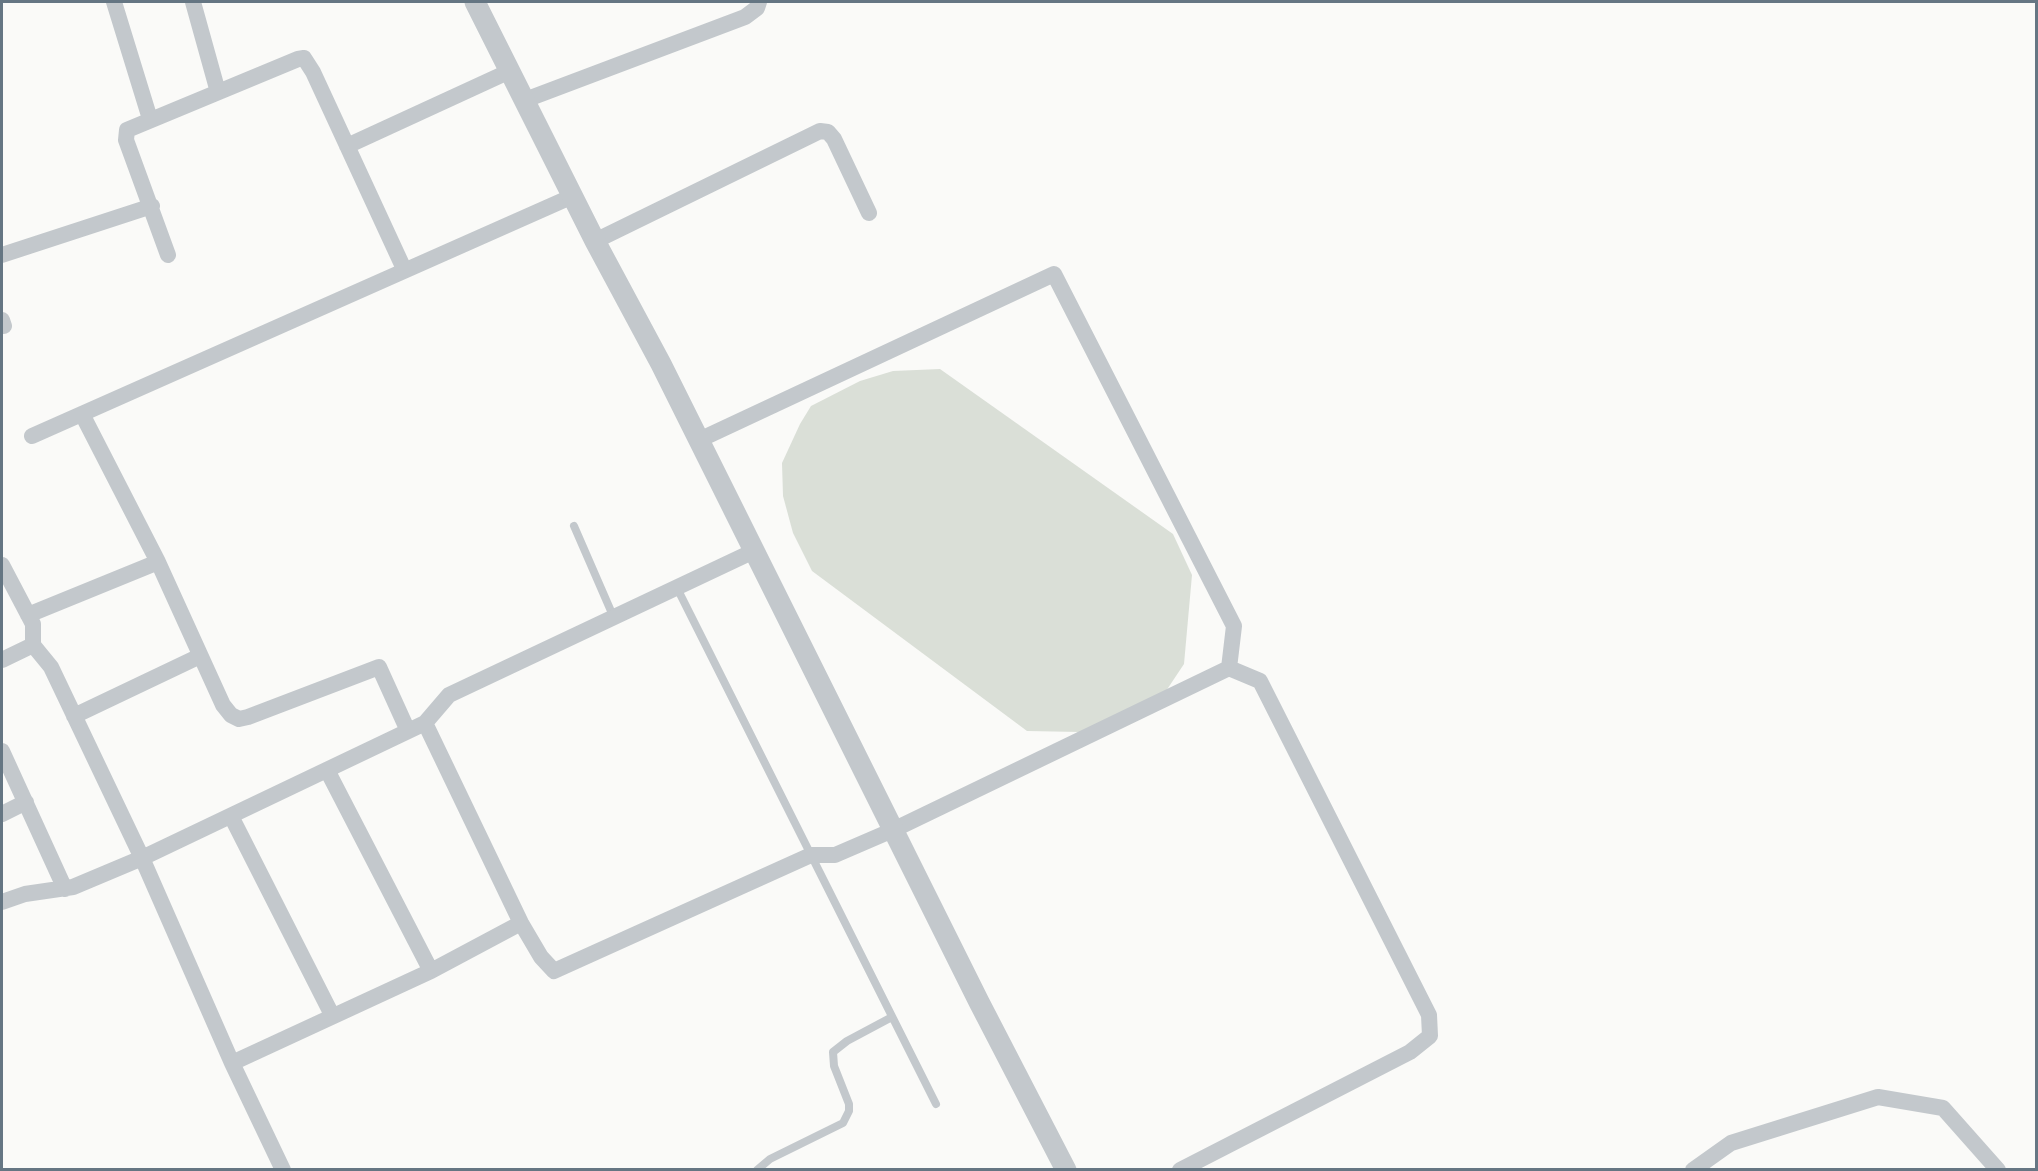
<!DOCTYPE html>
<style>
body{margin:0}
#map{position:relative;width:2038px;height:1171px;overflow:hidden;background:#fafaf8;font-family:Montserrat,sans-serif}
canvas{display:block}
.frame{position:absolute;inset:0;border:3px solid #657683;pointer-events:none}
</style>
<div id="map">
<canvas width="2038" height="1171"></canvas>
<div class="frame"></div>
</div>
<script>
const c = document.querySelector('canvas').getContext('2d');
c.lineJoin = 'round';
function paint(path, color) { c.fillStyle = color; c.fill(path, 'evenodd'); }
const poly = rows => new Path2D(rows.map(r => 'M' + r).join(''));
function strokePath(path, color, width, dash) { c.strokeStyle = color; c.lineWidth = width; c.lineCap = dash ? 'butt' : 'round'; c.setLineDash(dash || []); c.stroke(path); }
const green = poly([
 [940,369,1173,534,1192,575,1184,664,1164,694,1080,732,1027,731,812,571,793,533,783,496,782,463,800,424,811,406,860,381,893,371]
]);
const service = poly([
 [574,526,614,618],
 [677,588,936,1104],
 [757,1170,770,1159,843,1123,849,1111,849,1104,834,1066,833,1052,847,1041,892,1017]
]);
const minor = poly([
 [114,2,150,119],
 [193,2,218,92],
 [525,100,745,17,757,8,759,2],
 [347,146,510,71],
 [595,241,820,131,828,132,834,139,869,213],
 [2,255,152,206],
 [168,255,126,140,127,130,298,59,304,58,313,72,404,269],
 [2,320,4,326],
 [82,414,158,562,223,705,231,715,239,719,248,717,379,667,408,731],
 [32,436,573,196],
 [699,440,1054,274,1234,626,1229,668],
 [2,565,33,624,33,645],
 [28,615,158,562],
 [2,660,33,645,51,667,142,858,73,887,25,894,2,902],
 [74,716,200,656],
 [425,723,521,923,541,957,554,971,811,855,835,855,893,830,1229,668,1260,681,1429,1015,1430,1036,1410,1052,1180,1170],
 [2,751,65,889],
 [327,770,431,971],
 [2,814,26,802],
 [231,816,332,1015],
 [232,1063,431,971,521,923],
 [283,1170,232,1063,142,858,425,723,449,695,754,551],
 [1693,1170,1731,1143,1878,1097,1943,1108,1998,1170]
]);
const tertiary = poly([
 [475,2,595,241,661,364,979,1002,1066,1170]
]);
paint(green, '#dadfd7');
strokePath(service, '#c3c8cc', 8);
strokePath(minor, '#c3c8cc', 16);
strokePath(tertiary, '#c3c8cc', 21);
</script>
